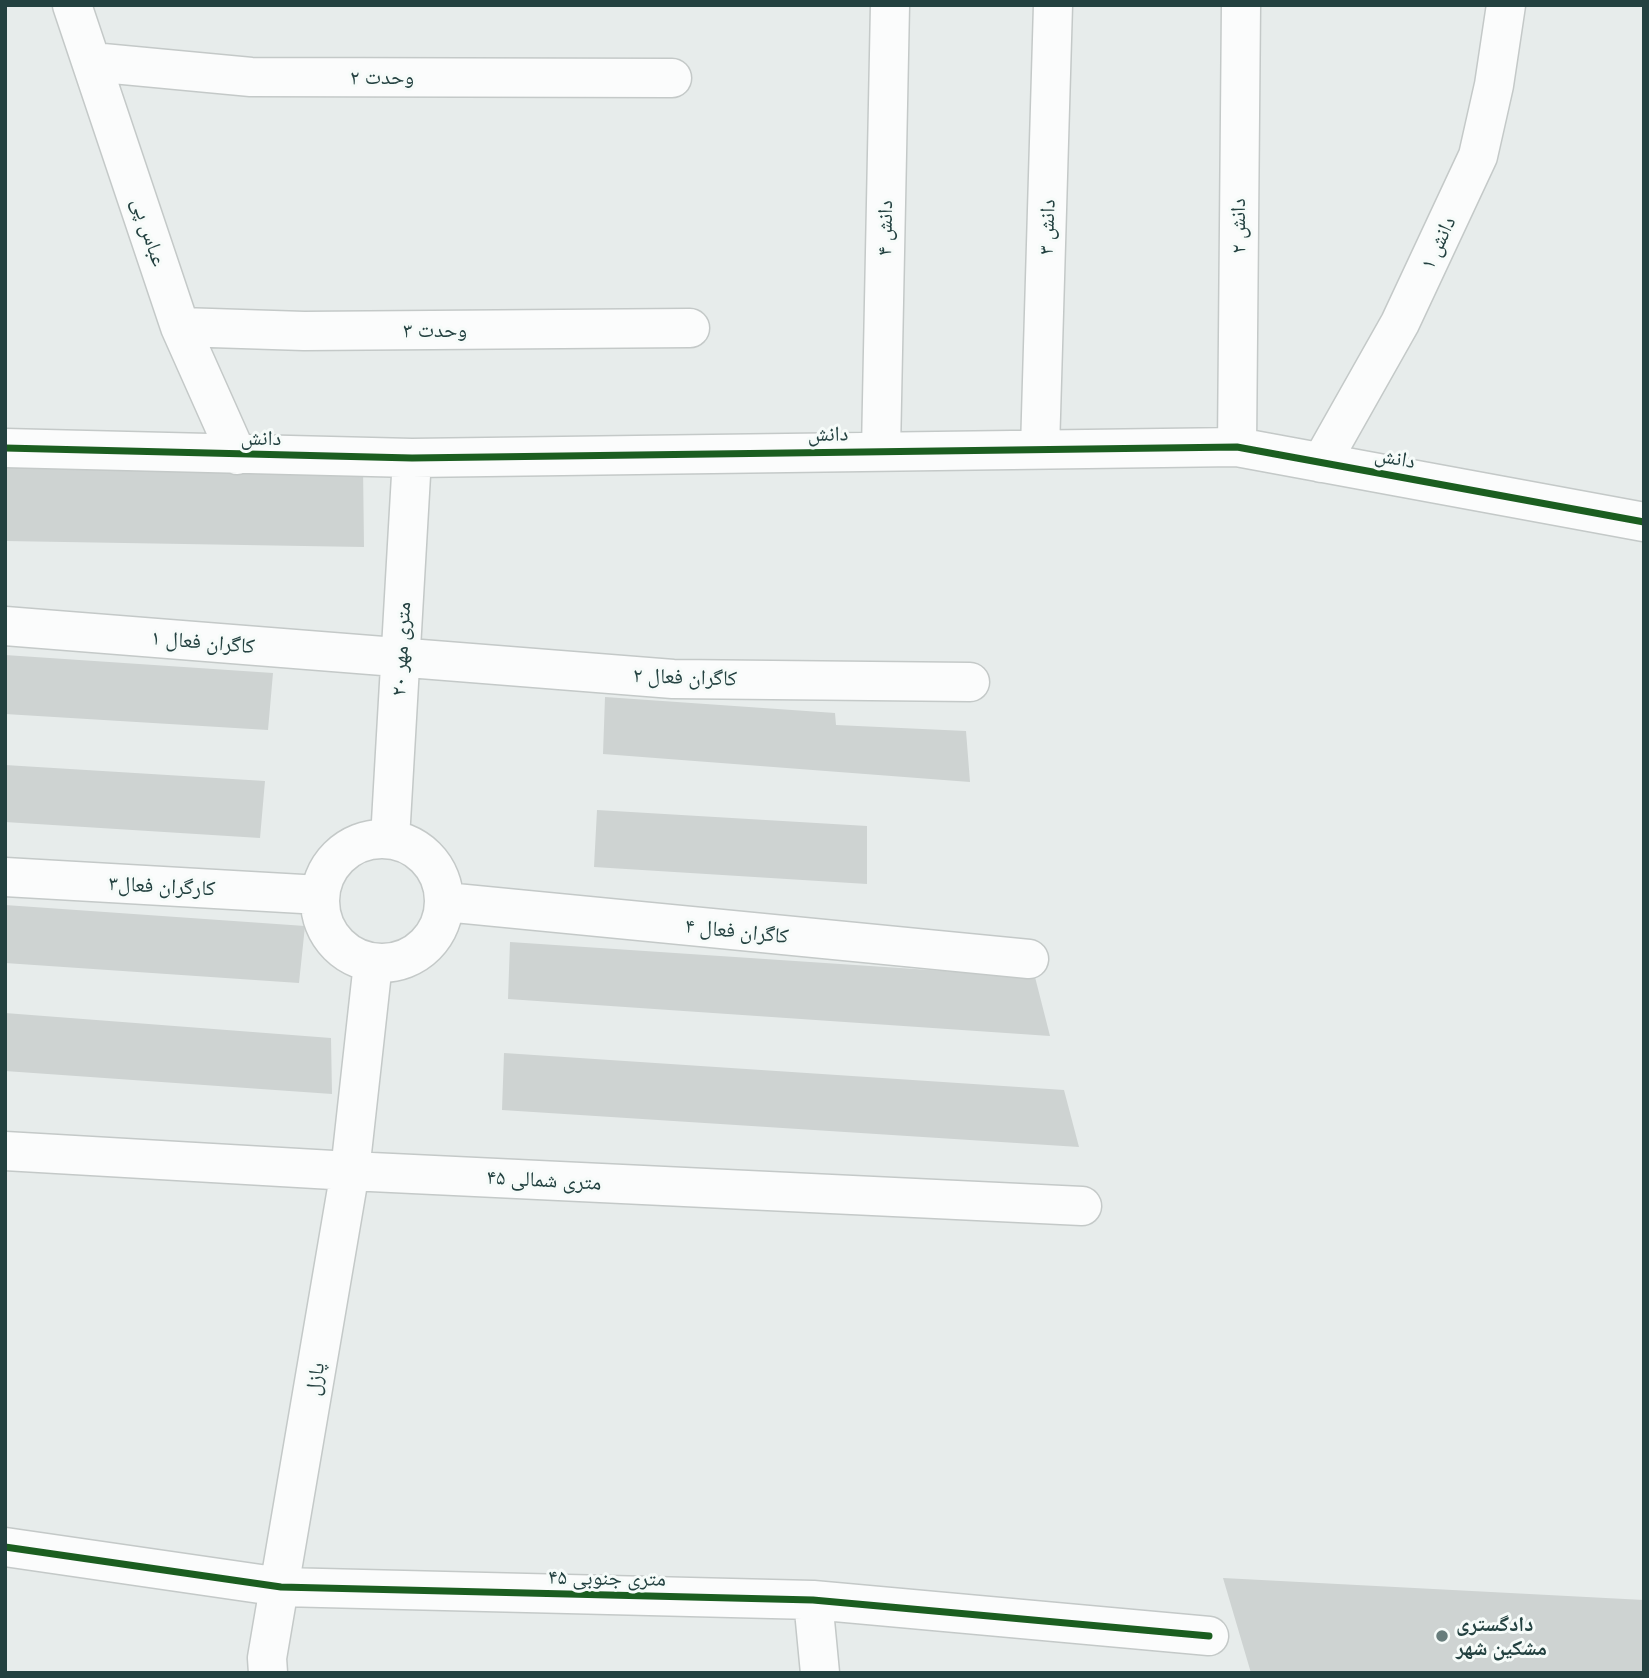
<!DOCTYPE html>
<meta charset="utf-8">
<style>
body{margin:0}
#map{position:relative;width:1649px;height:1678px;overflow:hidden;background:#e7eceb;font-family:Lato,sans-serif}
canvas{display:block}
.frame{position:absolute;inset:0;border:7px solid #234140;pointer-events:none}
</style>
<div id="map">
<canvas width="1649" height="1678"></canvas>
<div class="frame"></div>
</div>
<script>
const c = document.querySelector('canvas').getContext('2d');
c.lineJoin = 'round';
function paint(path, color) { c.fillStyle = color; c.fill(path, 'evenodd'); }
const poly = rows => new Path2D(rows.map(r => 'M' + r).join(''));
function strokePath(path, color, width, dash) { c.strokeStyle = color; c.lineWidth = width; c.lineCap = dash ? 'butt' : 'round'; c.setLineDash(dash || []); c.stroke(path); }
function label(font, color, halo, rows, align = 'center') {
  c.font = font + ' Lato,"Noto Naskh Arabic",sans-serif'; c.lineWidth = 6; c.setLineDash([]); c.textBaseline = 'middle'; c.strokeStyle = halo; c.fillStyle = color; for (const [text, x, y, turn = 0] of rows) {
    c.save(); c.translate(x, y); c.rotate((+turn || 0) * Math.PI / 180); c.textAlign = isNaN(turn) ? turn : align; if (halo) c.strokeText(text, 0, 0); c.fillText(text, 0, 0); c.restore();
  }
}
const building = poly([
 [5,462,363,466,364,547,5,541],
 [5,655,273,673,268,730,5,714],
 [605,697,835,713,836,725,966,731,970,782,603,754],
 [5,765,265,781,260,838,5,822],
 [597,810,867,826,867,884,594,867],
 [5,905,305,926,299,983,5,963],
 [510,942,1035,977,1050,1036,508,999],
 [5,1013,331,1038,332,1094,5,1071],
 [504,1053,1064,1090,1079,1147,502,1110],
 [1223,1578,1644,1600,1644,1673,1251,1673]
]);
const minor = poly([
 [72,5,180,327,237,455],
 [92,62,251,77,672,78],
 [180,327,304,331,690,328],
 [1237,447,1241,5],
 [5,448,412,458,1237,447,1644,522],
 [1040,449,1053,5],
 [881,450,890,5],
 [1321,463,1400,323,1478,156,1494,85,1506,5],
 [5,626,673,679,970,682],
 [390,839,412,458],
 '320 901a62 62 0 1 1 124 0a62 62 0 1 1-124 0Z',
 [5,877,320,895],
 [445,902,1029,959],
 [5,1151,350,1171,1082,1206],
 [5,1547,281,1587,813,1600,1209,1636],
 [813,1600,820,1673],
 [268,1673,267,1658,350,1171,373,963]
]);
const cycleway = poly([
 [5,448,412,458,1237,447,1644,522],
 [5,1547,281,1587,813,1600,1209,1636]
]);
const markers = [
 [1442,1636,7,"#687d7c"]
];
const streetNames = [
 ["وحدت ۲",382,77],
 ["دانش ۲",1238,226,-90],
 ["دانش ۳",1047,227,-88],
 ["دانش ۴",885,228,-89],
 ["عباس پی",149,232,72],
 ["دانش ۱",1438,243,-65],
 ["وحدت ۳",435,330],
 ["دانش",828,434,-1],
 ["دانش",261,438,1],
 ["دانش",1395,458,10],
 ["کاگران فعال ۱",203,642,5],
 ["۲۰ متری مهر",401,649,-87],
 ["کاگران فعال ۲",685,677,2],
 ["کارگران فعال۳",162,886,3],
 ["کاگران فعال ۴",737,931,6],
 ["۴۵ متری شمالی",544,1180,3],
 ["پازل",315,1379,-81],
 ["۴۵ متری جنوبی",607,1578,1]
];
const poiNames = [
 ["دادگستری",1456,1624],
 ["مشکین شهر",1456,1648]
];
paint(building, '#ced3d2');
strokePath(minor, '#c4c9c8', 41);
strokePath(minor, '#fbfcfc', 38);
strokePath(cycleway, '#1b5e20', 7);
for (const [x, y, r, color] of markers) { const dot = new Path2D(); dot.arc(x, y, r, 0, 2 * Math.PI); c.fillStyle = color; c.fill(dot); strokePath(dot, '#f6fbf9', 2.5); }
label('21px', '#234140', '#f6fbf9', streetNames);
label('bold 21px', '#234140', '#f6fbf9', poiNames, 'left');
</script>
